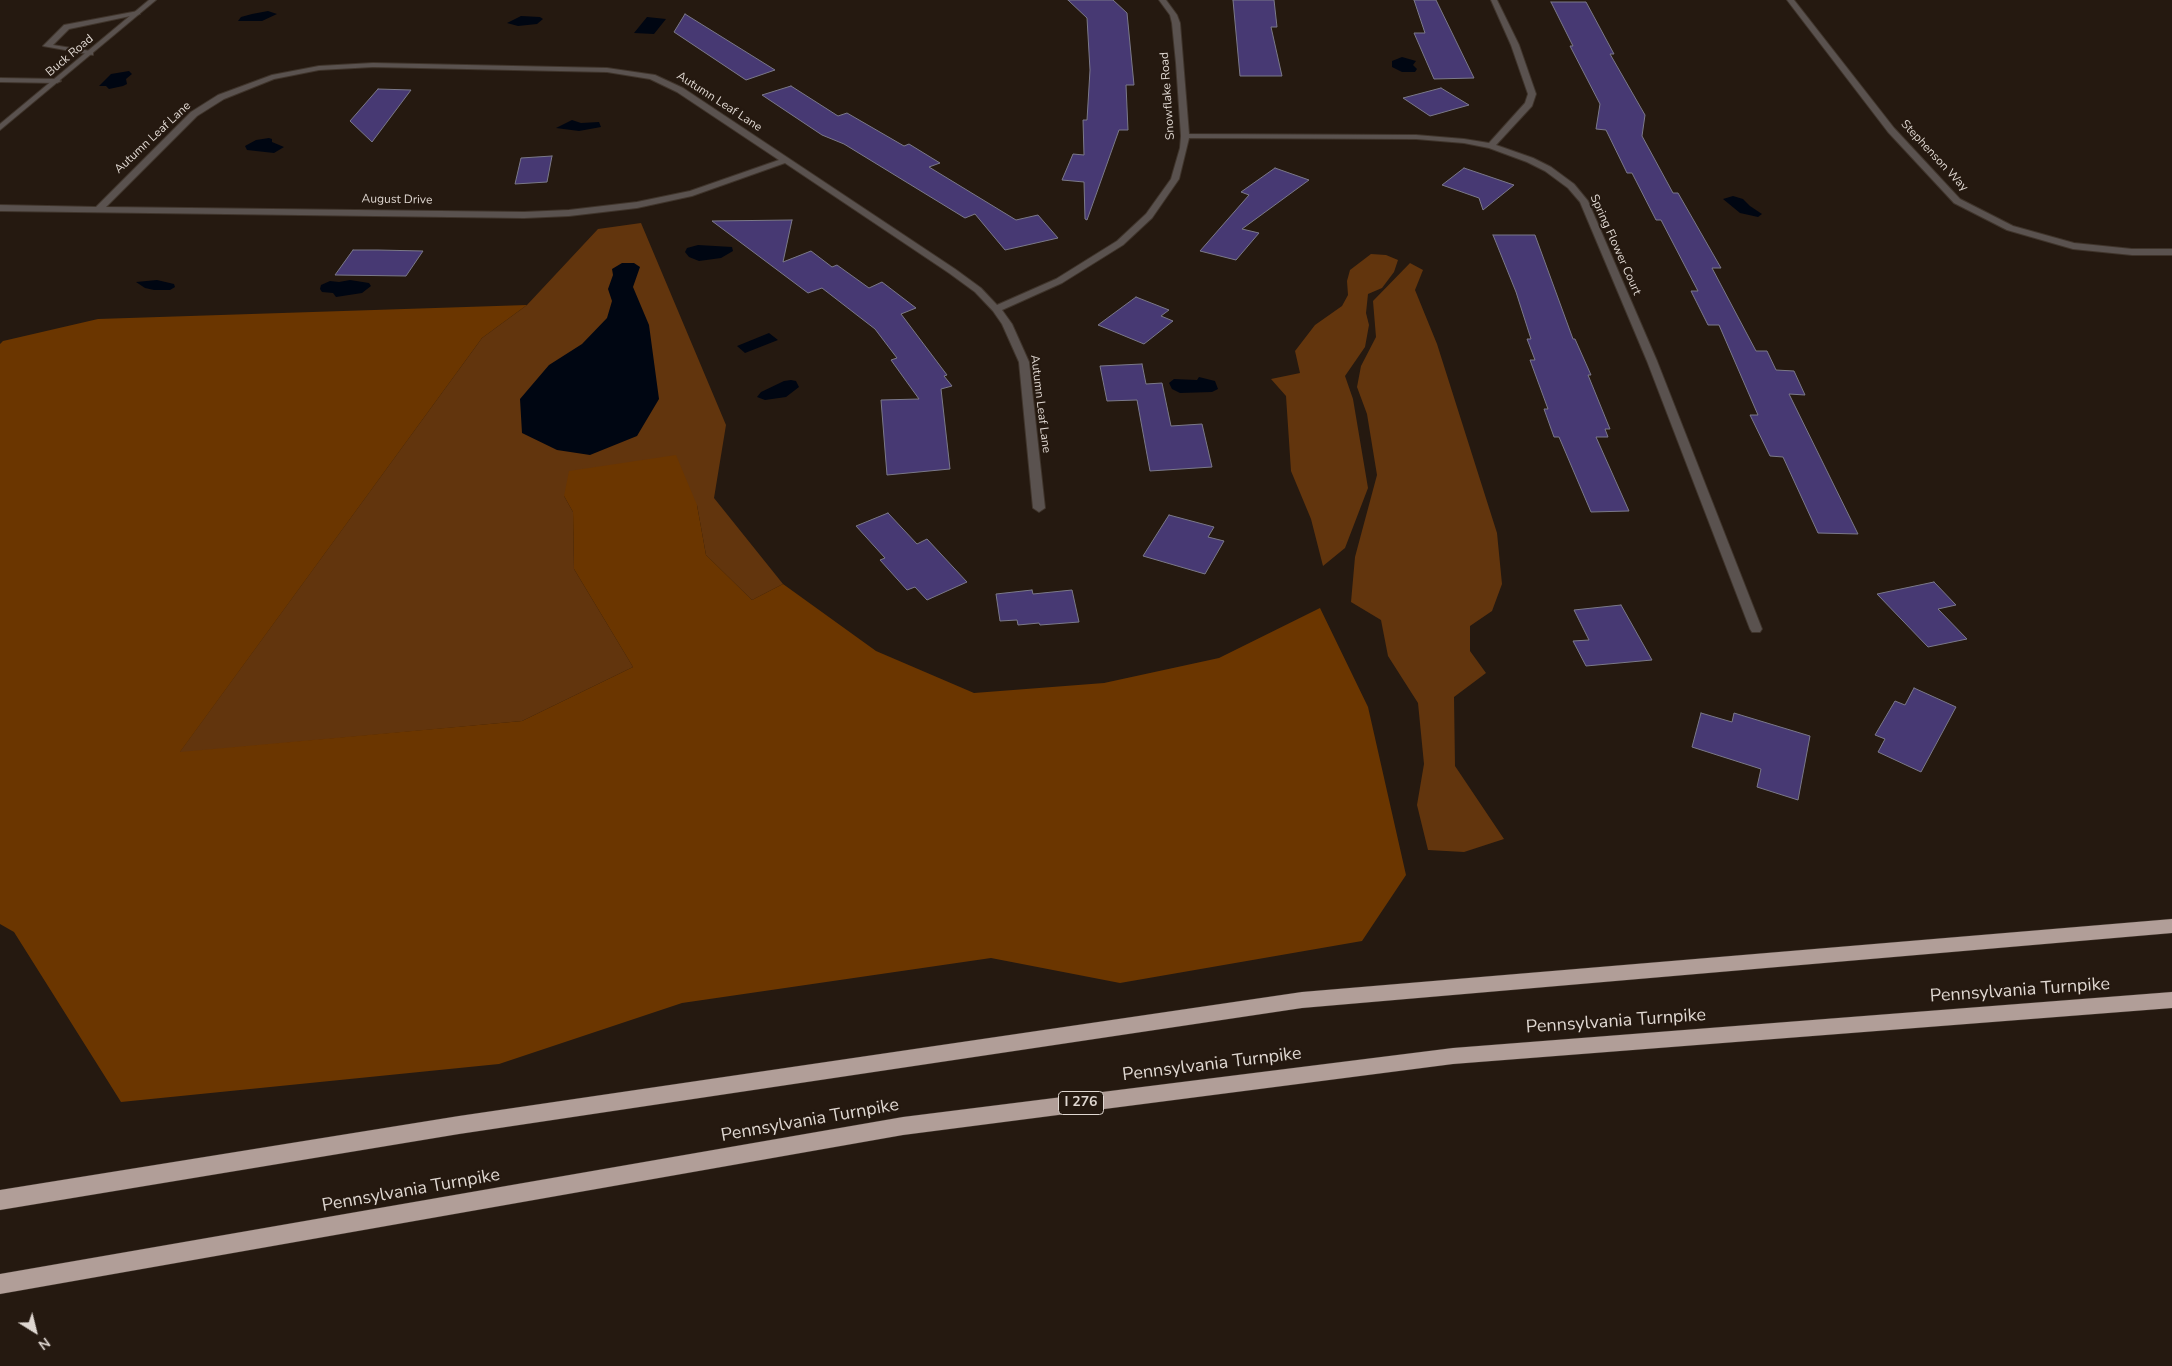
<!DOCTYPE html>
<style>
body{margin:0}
#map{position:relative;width:2172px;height:1366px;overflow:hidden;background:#251910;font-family:"Nunito Sans",sans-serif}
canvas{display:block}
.north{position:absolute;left:10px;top:1306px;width:50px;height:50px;-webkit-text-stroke:4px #251910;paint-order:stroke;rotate:144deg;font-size:14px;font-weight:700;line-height:20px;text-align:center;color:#dfd7d1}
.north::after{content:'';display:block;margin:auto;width:18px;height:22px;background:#dfd7d1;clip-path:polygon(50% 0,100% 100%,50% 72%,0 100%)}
</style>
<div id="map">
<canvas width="2172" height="1366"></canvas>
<div class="north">N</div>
</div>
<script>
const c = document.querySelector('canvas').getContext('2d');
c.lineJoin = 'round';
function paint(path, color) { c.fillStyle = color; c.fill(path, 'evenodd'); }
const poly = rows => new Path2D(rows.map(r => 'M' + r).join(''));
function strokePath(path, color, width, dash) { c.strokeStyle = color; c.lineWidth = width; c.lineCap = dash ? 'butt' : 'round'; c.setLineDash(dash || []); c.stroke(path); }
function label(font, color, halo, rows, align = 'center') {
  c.font = font + ' "Nunito Sans",sans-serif'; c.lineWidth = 4; c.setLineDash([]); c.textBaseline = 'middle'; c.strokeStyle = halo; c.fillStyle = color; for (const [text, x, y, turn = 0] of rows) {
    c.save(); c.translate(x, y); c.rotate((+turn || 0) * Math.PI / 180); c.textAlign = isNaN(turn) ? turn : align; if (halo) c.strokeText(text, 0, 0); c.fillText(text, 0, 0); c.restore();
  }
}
const green = poly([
 [641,223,726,425,714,498,783,584,752,600,706,555,697,505,564,496,573,512,574,569,633,667,522,721,179,753,482,338,527,305,598,229],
 [1371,254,1386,255,1398,260,1394,272,1382,288,1368,294,1366,313,1369,325,1365,347,1345,376,1353,399,1368,488,1345,548,1323,566,1311,519,1291,471,1286,396,1271,379,1300,373,1295,351,1315,325,1342,306,1348,295,1347,281,1350,270],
 [1410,263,1423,270,1415,290,1437,344,1497,533,1502,584,1492,611,1470,626,1470,651,1486,673,1454,697,1455,766,1504,839,1464,852,1428,850,1417,805,1424,764,1418,703,1388,656,1381,620,1351,602,1355,557,1377,475,1367,414,1357,387,1361,366,1376,337,1373,301]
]);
const forest = poly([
 [527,305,482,338,180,752,522,721,633,667,574,569,573,512,564,496,569,471,676,455,697,505,706,555,752,600,783,584,876,651,974,693,1104,683,1219,658,1320,608,1368,707,1406,875,1362,941,1120,983,991,958,682,1003,499,1064,121,1102,14,932,0,924,0,344,3,341,98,319]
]);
const water = poly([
 [268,11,277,14,262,21,238,21,241,17,252,14],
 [521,16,540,17,543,19,537,24,518,26,507,23],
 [647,17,666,19,654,34,634,33],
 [1402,57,1416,61,1413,65,1417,69,1415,72,1402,72,1392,67,1392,61],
 [129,71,132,74,126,79,127,84,123,86,109,89,106,86,99,86,111,74],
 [572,120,581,123,599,122,601,127,579,131,556,128],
 [269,138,272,139,272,142,284,147,274,153,247,150,245,146,256,140],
 [1733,196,1743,199,1750,206,1762,214,1758,217,1740,213,1723,199],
 [698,245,732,247,733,251,721,258,699,261,689,257,685,252,687,248],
 [622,263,634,263,640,267,633,287,649,325,659,399,637,436,590,455,557,450,522,433,520,399,549,365,582,344,607,318,612,301,608,289,613,275,612,269],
 [157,280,174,284,175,287,170,290,154,290,145,288,136,282],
 [350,280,369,283,371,286,362,293,336,297,333,293,322,292,320,289,321,285,330,281,339,282],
 [769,333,778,340,745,353,737,346],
 [1199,377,1215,381,1218,389,1212,392,1180,393,1172,389,1169,383,1174,379,1197,380],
 [791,380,796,381,799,387,786,397,765,400,757,397,761,392,784,381]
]);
const building = poly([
 [1068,0,1113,0,1127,13,1134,85,1126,85,1128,130,1119,130,1087,220,1085,219,1084,182,1062,180,1073,154,1084,155,1083,120,1087,120,1090,70,1087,18,1068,0],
 [1233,0,1274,0,1277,27,1271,27,1282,76,1240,76,1233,0],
 [1414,0,1436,0,1474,78,1434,79,1414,33,1425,33,1414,0],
 [1551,2,1586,2,1614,54,1610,54,1645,115,1642,136,1673,193,1678,193,1721,268,1712,268,1756,351,1767,351,1776,370,1794,371,1805,395,1789,394,1858,534,1818,533,1783,457,1770,456,1750,415,1758,415,1719,325,1708,325,1691,291,1698,291,1661,220,1656,220,1632,173,1627,173,1606,130,1596,129,1600,104,1570,46,1573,46,1551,2],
 [685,14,775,70,746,80,674,32,685,14],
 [791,86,838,116,847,113,904,146,909,144,940,163,929,167,1016,220,1038,215,1058,238,1005,250,975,214,965,218,844,144,822,135,762,95,791,86],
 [1441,88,1469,105,1430,116,1403,98,1441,88],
 [378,89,411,90,372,142,350,121,378,89],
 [552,156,547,182,515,184,521,158,552,156],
 [1275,168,1309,180,1242,229,1259,233,1236,260,1200,251,1249,195,1241,192,1275,168],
 [1464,168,1514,185,1483,210,1479,198,1442,185,1464,168],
 [792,220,783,262,811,251,832,267,837,265,869,288,882,282,916,308,901,314,947,375,944,376,952,386,941,389,950,469,887,475,881,400,919,399,891,360,897,358,875,329,822,288,808,293,712,221,792,220],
 [1493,235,1535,235,1573,339,1575,339,1591,375,1588,375,1610,429,1605,429,1608,437,1596,437,1629,511,1591,512,1559,437,1554,437,1544,409,1548,409,1530,360,1535,360,1527,339,1531,339,1516,292,1493,235],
 [353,250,378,250,423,251,406,276,335,275,353,250],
 [1136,297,1169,310,1161,316,1173,321,1144,344,1098,325,1136,297],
 [1142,364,1146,384,1162,383,1171,426,1202,424,1212,467,1150,471,1137,400,1107,401,1100,366,1142,364],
 [888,513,917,544,927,539,967,582,927,600,915,587,907,590,880,560,885,558,856,526,888,513],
 [1169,515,1214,527,1208,537,1224,541,1205,574,1143,556,1169,515],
 [1934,582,1956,605,1938,609,1967,639,1928,647,1877,594,1934,582],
 [1032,590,1033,594,1072,590,1079,622,1040,625,1039,623,1018,625,1017,620,1000,621,996,594,1032,590],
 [1621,605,1652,660,1586,666,1573,641,1589,640,1574,610,1621,605],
 [1914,688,1956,707,1921,772,1878,752,1885,739,1875,735,1895,701,1905,705,1914,688],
 [1701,713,1732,722,1734,713,1810,736,1798,800,1757,787,1761,769,1692,747,1701,713]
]);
const service = poly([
 [138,11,140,12,140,14,69,29,53,45,90,51,93,51,93,55,43,46,64,25,138,11],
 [0,78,57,79,61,81,57,83,0,82,0,78]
]);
const minor = poly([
 [1159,0,1166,0,1177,15,1180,23,1189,134,1416,135,1464,139,1489,143,1525,103,1528,94,1511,45,1491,0,1497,0,1519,45,1536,94,1532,106,1496,145,1533,158,1551,167,1574,184,1588,201,1657,361,1762,629,1760,632,1752,632,1750,629,1647,361,1580,202,1568,188,1545,171,1527,162,1489,148,1464,143,1416,139,1189,138,1179,179,1152,218,1123,245,1062,283,1002,310,1012,324,1029,362,1045,508,1039,512,1033,508,1019,362,1002,324,993,311,975,292,949,273,785,163,692,196,637,208,569,216,524,218,0,211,0,205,96,207,191,112,218,95,272,75,319,66,373,63,607,68,655,75,683,88,955,269,981,288,997,305,1056,279,1117,241,1146,214,1171,179,1180,148,1181,136,1176,63,1172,23,1170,15,1159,0],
 [373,67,607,72,650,79,677,92,779,160,690,191,637,202,569,210,524,212,106,207,197,116,224,99,274,79,319,70,373,67],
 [1787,0,1794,0,1894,128,1960,199,2013,226,2074,243,2132,249,2172,249,2172,255,2132,255,2073,249,2007,230,1954,203,1888,132,1787,0]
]);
const tertiary = poly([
 [149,0,156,0,0,130,0,124,149,0]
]);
const motorway = poly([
 [2172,919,2172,933,1302,1008,459,1134,0,1210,0,1190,459,1116,1302,992,2172,919],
 [2172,992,2172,1008,1453,1064,903,1135,0,1294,0,1274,903,1117,1453,1048,2172,992]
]);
const farStreetnames = [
 ["Buck Road",70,56,-40],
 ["Snowflake Road",1168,96,-94],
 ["Autumn Leaf Lane",719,102,33],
 ["Autumn Leaf Lane",153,138,-43],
 ["Stephenson Way",1934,156,47],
 ["August Drive",397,200,1],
 ["Spring Flower Court",1615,245,66],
 ["Autumn Leaf Lane",1040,404,83]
];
const shields = [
 [1081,1103,45]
];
const shieldNames = [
 ["I 276",1081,1103]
];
const nearStreetnames = [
 ["Pennsylvania Turnpike",2020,991,-4],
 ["Pennsylvania Turnpike",1616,1022,-4],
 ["Pennsylvania Turnpike",1212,1065,-7],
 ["Pennsylvania Turnpike",810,1121,-10],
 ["Pennsylvania Turnpike",411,1191,-10]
];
paint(green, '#62350d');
paint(forest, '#6b3600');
paint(water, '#000612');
paint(building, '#473973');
strokePath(building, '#7b7989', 1);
strokePath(service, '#3f342b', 2);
strokePath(minor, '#3f342b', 2);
strokePath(tertiary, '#3f342b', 2);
strokePath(motorway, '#3f342b', 1);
paint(service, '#5a524f');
paint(minor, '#5a524f');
paint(tertiary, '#5a524f');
paint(motorway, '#b19e98');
label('12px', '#dfd7d1', '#251910', farStreetnames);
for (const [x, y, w] of shields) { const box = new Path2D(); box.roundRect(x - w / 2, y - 11.5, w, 23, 4); c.fillStyle = '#251910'; c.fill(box); strokePath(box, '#dfd7d1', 1); }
label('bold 14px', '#dfd7d1', null, shieldNames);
label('18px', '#dfd7d1', '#251910', nearStreetnames);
</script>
